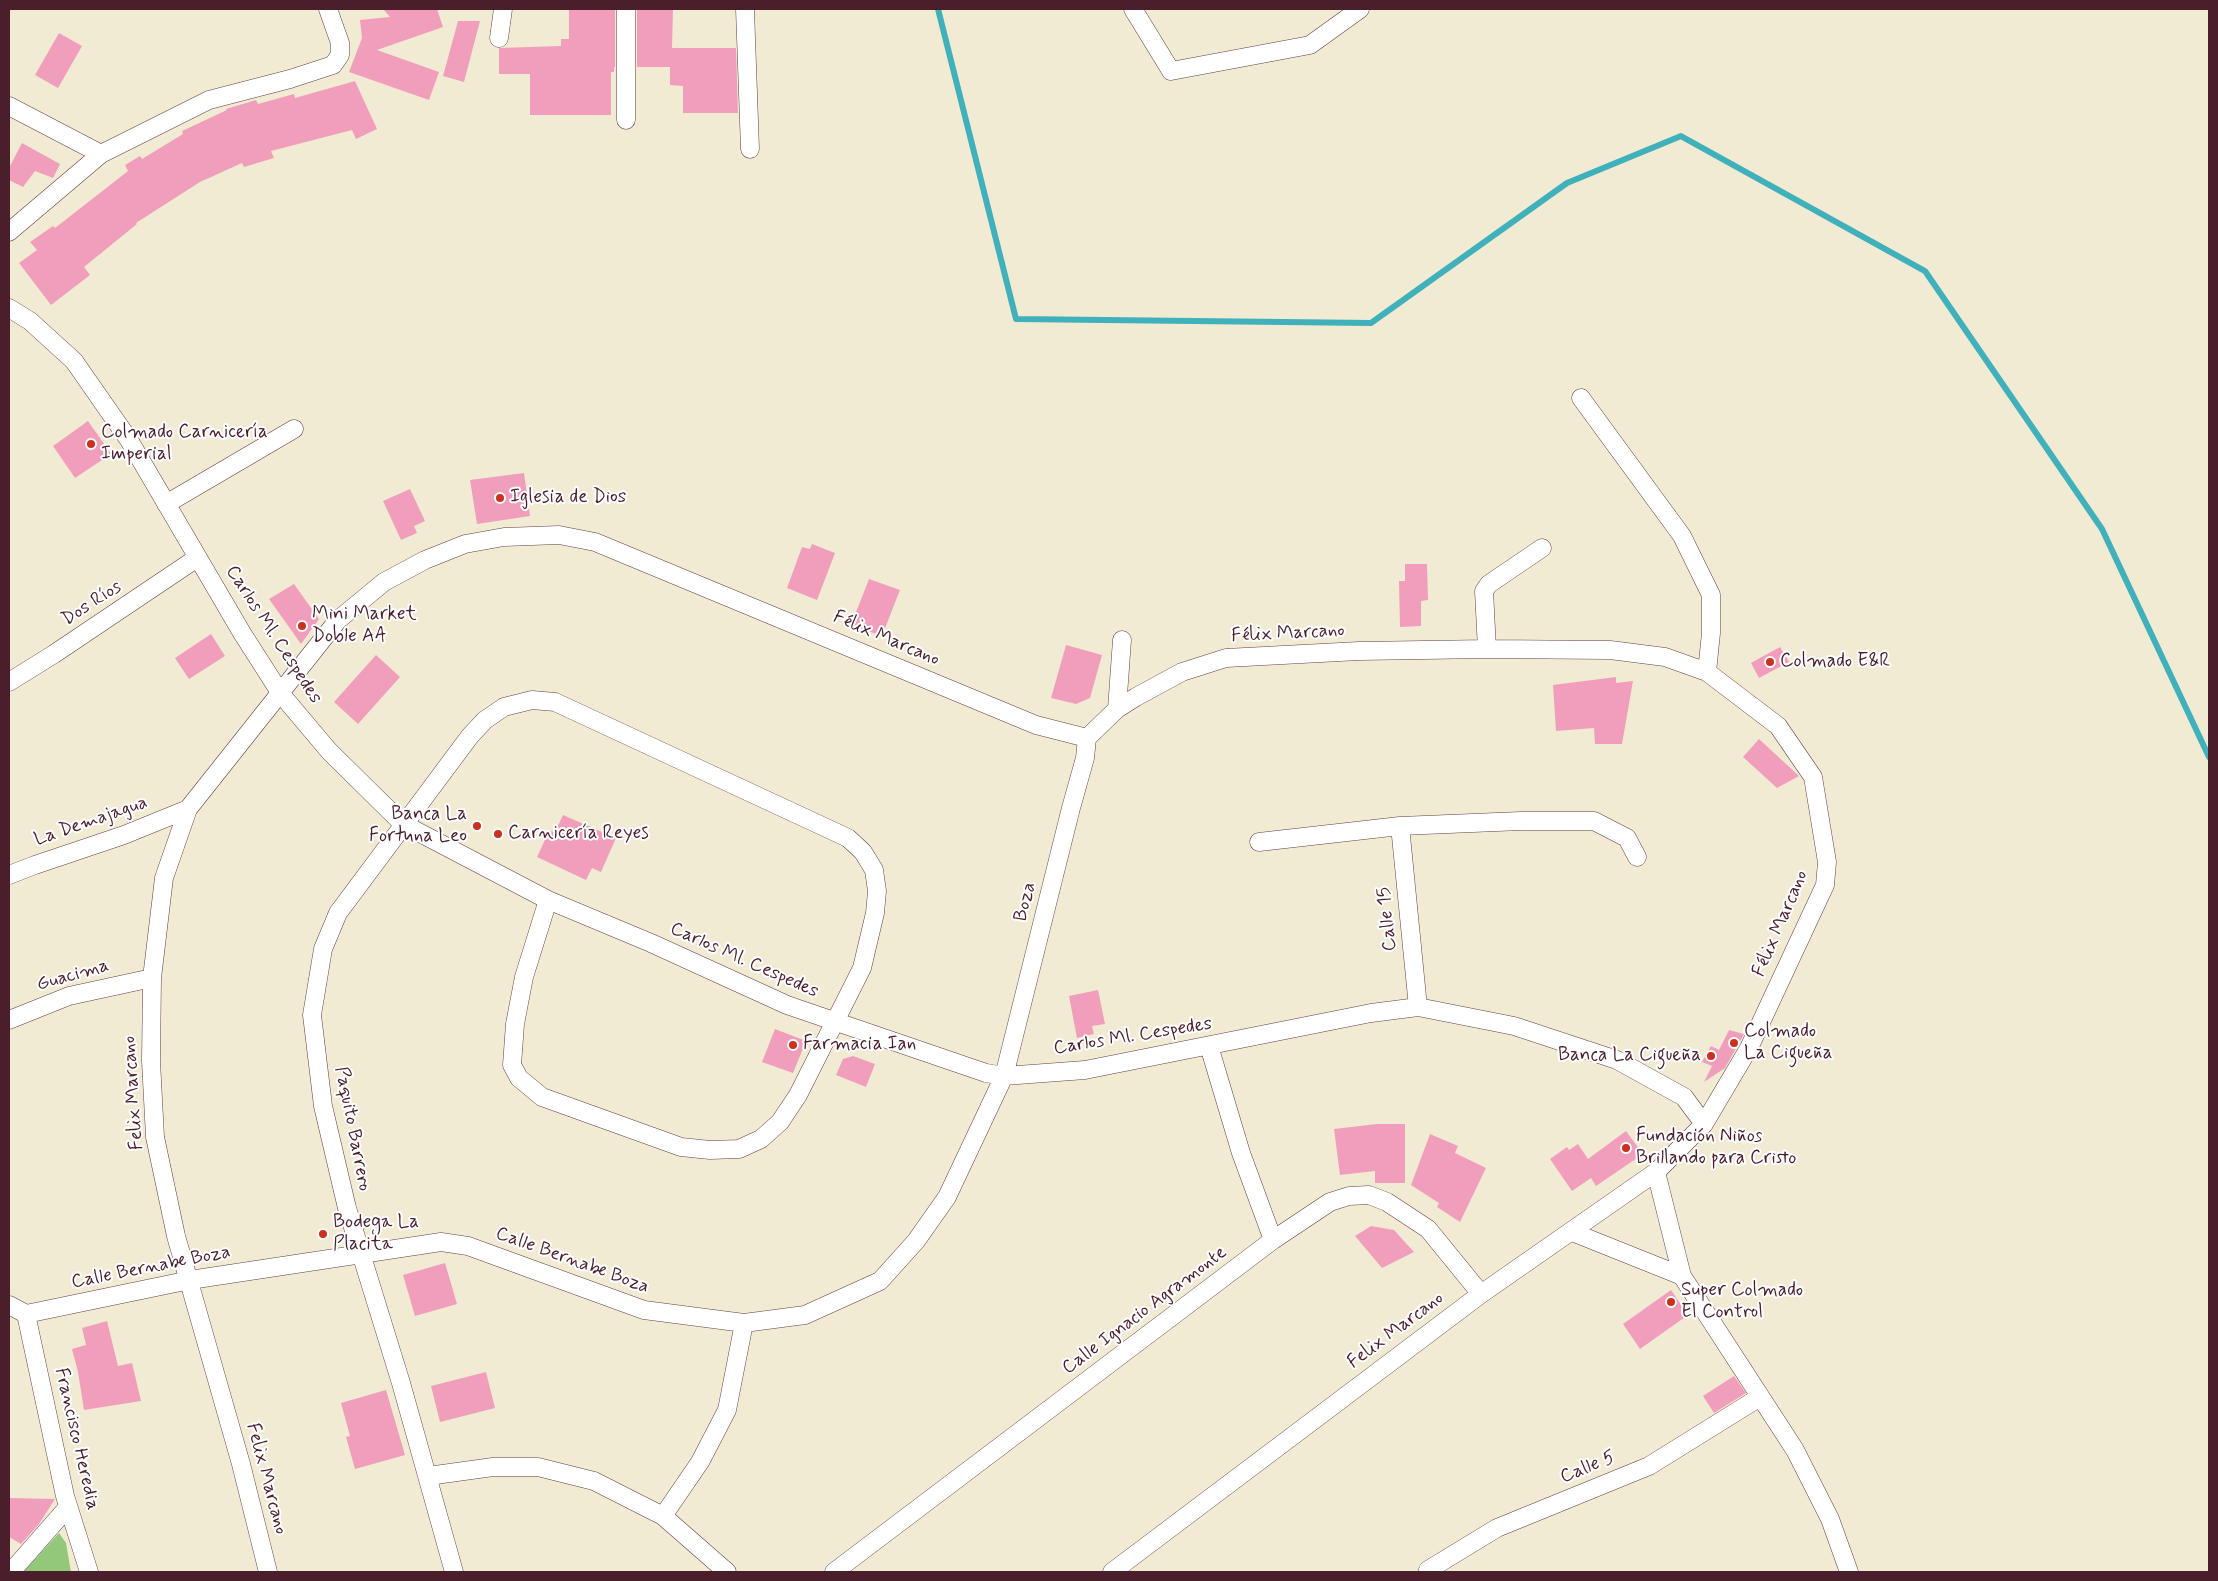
<!DOCTYPE html>
<meta charset="utf-8">
<style>
body{margin:0}
#map{position:relative;width:2218px;height:1581px;overflow:hidden;background:#f1ebd4;font-family:Mynerve,sans-serif}
canvas{display:block}
.frame{position:absolute;inset:0;border:10px solid #4a1f2b;pointer-events:none}
</style>
<div id="map">
<canvas width="2218" height="1581"></canvas>
<div class="frame"></div>
</div>
<script>
const c = document.querySelector('canvas').getContext('2d');
c.lineJoin = 'round';
function paint(path, color) { c.fillStyle = color; c.fill(path, 'evenodd'); }
const poly = rows => new Path2D(rows.map(r => 'M' + r).join(''));
function strokePath(path, color, width, dash) { c.strokeStyle = color; c.lineWidth = width; c.lineCap = dash ? 'butt' : 'round'; c.setLineDash(dash || []); c.stroke(path); }
function label(font, color, halo, rows, align = 'center') {
  c.font = font + ' Mynerve,sans-serif'; c.lineWidth = 4; c.setLineDash([]); c.textBaseline = 'middle'; c.strokeStyle = halo; c.fillStyle = color; for (const [text, x, y, turn = 0] of rows) {
    c.save(); c.translate(x, y); c.rotate((+turn || 0) * Math.PI / 180); c.textAlign = isNaN(turn) ? turn : align; if (halo) c.strokeText(text, 0, 0); c.fillText(text, 0, 0); c.restore();
  }
}
const green = poly([
 [59,1533,66,1543,71,1572,23,1572]
]);
const stream = poly([
 [938,9,1016,319,1371,323,1567,183,1681,136,1925,271,2102,529,2209,757]
]);
const building = poly([
 [383,9,437,9,443,27,377,50,439,72,429,100,349,72,362,38,360,20,390,17],
 [569,9,615,9,615,67,614,67,614,72,611,72,611,115,530,115,530,74,499,74,499,48,561,46,561,39,569,39],
 [637,9,673,9,672,48,736,48,738,113,683,113,683,86,670,85,670,67,637,67],
 [458,21,480,21,464,82,443,76],
 [59,33,82,46,58,88,35,75],
 [355,81,377,129,356,139,352,130,271,151,274,158,244,167,242,163,200,182,136,223,137,224,84,267,90,275,51,305,19,263,37,250,30,242,53,226,55,228,128,171,125,165,140,156,142,159,183,134,182,131,227,110,226,109,256,100,258,104,294,94,295,98],
 [22,143,60,164,53,178,35,171,23,187,9,180,9,168],
 [88,421,111,454,75,478,53,446],
 [524,473,530,516,477,524,470,480],
 [410,489,425,521,414,526,417,533,401,540,383,501],
 [812,544,835,553,817,600,787,588,802,547,810,549],
 [1405,564,1427,564,1428,600,1421,601,1421,626,1400,627,1399,581,1405,581],
 [869,579,900,590,882,636,851,625],
 [294,584,319,619,301,644,269,599],
 [211,634,225,656,189,679,175,658],
 [1066,645,1102,655,1090,698,1076,704,1051,698],
 [1780,647,1789,662,1759,678,1751,663],
 [376,655,400,677,358,724,334,702],
 [1616,677,1616,683,1633,681,1622,744,1595,744,1594,728,1556,731,1553,685],
 [1759,739,1799,776,1777,788,1743,757],
 [563,815,616,838,601,872,592,868,586,880,537,857,549,831,555,832],
 [1098,990,1105,1024,1092,1026,1094,1034,1077,1038,1069,996],
 [775,1029,806,1041,793,1073,762,1062],
 [1729,1030,1744,1034,1725,1068,1704,1082,1712,1066,1702,1062,1711,1046,1719,1050],
 [853,1056,875,1064,866,1087,836,1075,843,1059],
 [1377,1124,1405,1124,1405,1183,1375,1183,1375,1171,1340,1175,1334,1129],
 [1626,1131,1643,1154,1596,1186,1591,1178,1572,1191,1550,1159,1567,1147,1569,1150,1578,1144,1588,1159],
 [1430,1134,1458,1146,1455,1153,1486,1168,1460,1222,1437,1207,1439,1203,1411,1185],
 [1371,1226,1394,1230,1414,1252,1382,1268,1355,1236],
 [445,1263,457,1304,415,1316,403,1275],
 [1671,1290,1688,1315,1640,1349,1623,1324],
 [107,1321,118,1366,132,1363,141,1401,84,1410,78,1372,72,1349,86,1345,82,1328],
 [486,1372,495,1408,440,1422,431,1386],
 [1734,1376,1746,1393,1714,1413,1703,1396],
 [386,1390,405,1455,355,1469,346,1437,350,1436,341,1403],
 [9,1498,55,1499,39,1524,21,1544,9,1537]
]);
const minor = poly([
 [745,9,750,149],
 [1133,9,1171,71,1310,45,1360,9],
 [499,38,503,9],
 [9,106,101,154],
 [626,120,626,9],
 [9,232,101,154,209,100,290,79,333,65,340,55,340,43,328,9],
 [9,308,30,321,74,361,129,440,242,633,281,694,329,751,403,824,548,900,651,943,787,1005,986,1073,1004,1076,1085,1070,1371,1013,1418,1007,1514,1026,1617,1060,1684,1097,1704,1124],
 [1581,398,1682,536,1711,595,1711,633,1707,672],
 [166,504,294,429],
 [1487,649,1484,591,1489,584,1542,548],
 [9,682,54,654,197,558],
 [1117,709,1122,640],
 [1087,738,1117,709,1136,697,1182,672,1226,658,1359,651,1487,649,1610,650,1665,657,1707,672,1778,726,1813,777,1827,862,1825,885,1749,1048,1704,1124,1656,1172,1481,1294,1112,1572],
 [1400,826,1418,1007],
 [1259,842,1400,826,1521,821,1594,821,1627,838,1637,857],
 [9,875,35,865,124,835,188,809],
 [9,1020,69,996,152,978],
 [1209,1046,1241,1153,1273,1240],
 [1656,1172,1682,1276,1795,1450,1830,1519,1849,1572],
 [1572,1232,1682,1276],
 [9,1305,26,1314,190,1280,441,1242,468,1246,644,1310,744,1323,805,1315,880,1281,916,1241,947,1197,1004,1076,1071,808,1085,758,1087,738],
 [26,1314,65,1496,89,1572],
 [428,1476,493,1467,538,1467,594,1481,663,1516,727,1572],
 [663,1516,700,1462,727,1410,744,1323],
 [1428,1570,1497,1528,1649,1466,1760,1397],
 [11,1572,68,1507],
 [268,1572,241,1464,176,1236,155,1137,151,1061,152,978,164,878,188,809,338,620,384,582,425,560,465,544,504,537,559,535,595,542,1036,725,1087,738],
 [454,1572,401,1383,347,1208,323,1106,312,1015,323,949,338,913,470,736,485,720,504,707,532,700,555,702,848,838,863,852,874,870,877,891,875,913,862,968,798,1095,780,1122,761,1139,739,1149,710,1150,681,1147,542,1097,519,1078,512,1065,515,1024,524,977,548,900],
 [834,1572,1273,1240,1330,1202,1349,1196,1369,1195,1387,1202,1428,1229,1481,1294]
]);
const markers = [
 [91,444,5,"#c8321e"],
 [500,498,5,"#c8321e"],
 [302,626,5,"#c8321e"],
 [1770,662,5,"#c8321e"],
 [477,826,5,"#c8321e"],
 [498,834,5,"#c8321e"],
 [1734,1043,5,"#c8321e"],
 [793,1045,5,"#c8321e"],
 [1711,1056,5,"#c8321e"],
 [1626,1148,5,"#c8321e"],
 [323,1234,5,"#c8321e"],
 [1671,1302,5,"#c8321e"]
];
const poiNames = [
 ["Colmado Carnicería",101,433],
 ["Imperial",101,455],
 ["Iglesia de Dios",510,498],
 ["Mini Market",312,615],
 ["Doble AA",312,637],
 ["Colmado E&R",1780,662],
 ["Banca La",467,815,"right"],
 ["Fortuna Leo",467,837,"right"],
 ["Carnicería Reyes",508,834],
 ["Colmado",1744,1032],
 ["La Cigueña",1744,1054],
 ["Farmacia Ian",803,1045],
 ["Banca La Cigueña",1701,1056,"right"],
 ["Fundación Niños",1636,1137],
 ["Brillando para Cristo",1636,1159],
 ["Bodega La",333,1223],
 ["Placita",333,1245],
 ["Super Colmado",1681,1291],
 ["El Control",1681,1313]
];
const streetNames = [
 ["Dos Ríos",92,604,-33],
 ["Félix Marcano",1288,634,-3],
 ["Carlos Ml. Cespedes",273,635,57],
 ["Félix Marcano",886,639,23],
 ["La Demajagua",91,822,-19],
 ["Boza",1026,902,-76],
 ["Calle 15",1388,919,-96],
 ["Félix Marcano",1781,924,-67],
 ["Carlos Ml. Cespedes",744,961,24],
 ["Guacima",73,976,-16],
 ["Carlos Ml. Cespedes",1133,1037,-9],
 ["Felix Marcano",134,1093,-94],
 ["Paquito Barrero",352,1129,79],
 ["Calle Bernabe Boza",572,1261,20],
 ["Calle Bernabe Boza",151,1268,-11],
 ["Calle Ignacio Agramonte",1145,1311,-37],
 ["Felix Marcano",1396,1331,-37],
 ["Francisco Heredia",76,1439,77],
 ["Calle 5",1588,1468,-22],
 ["Felix Marcano",266,1479,75]
];
paint(green, '#93c87a');
strokePath(stream, '#40b0ba', 6);
paint(building, '#f19ebd');
strokePath(minor, '#633e44', 19);
strokePath(minor, '#fff', 18);
for (const [x, y, r, color] of markers) { const dot = new Path2D(); dot.arc(x, y, r, 0, 2 * Math.PI); c.fillStyle = color; c.fill(dot); strokePath(dot, '#fff', 2); }
label('19px', '#4a1f2b', '#fff', poiNames, 'left');
label('19px', '#4a1f2b', '#fff', streetNames);
</script>
